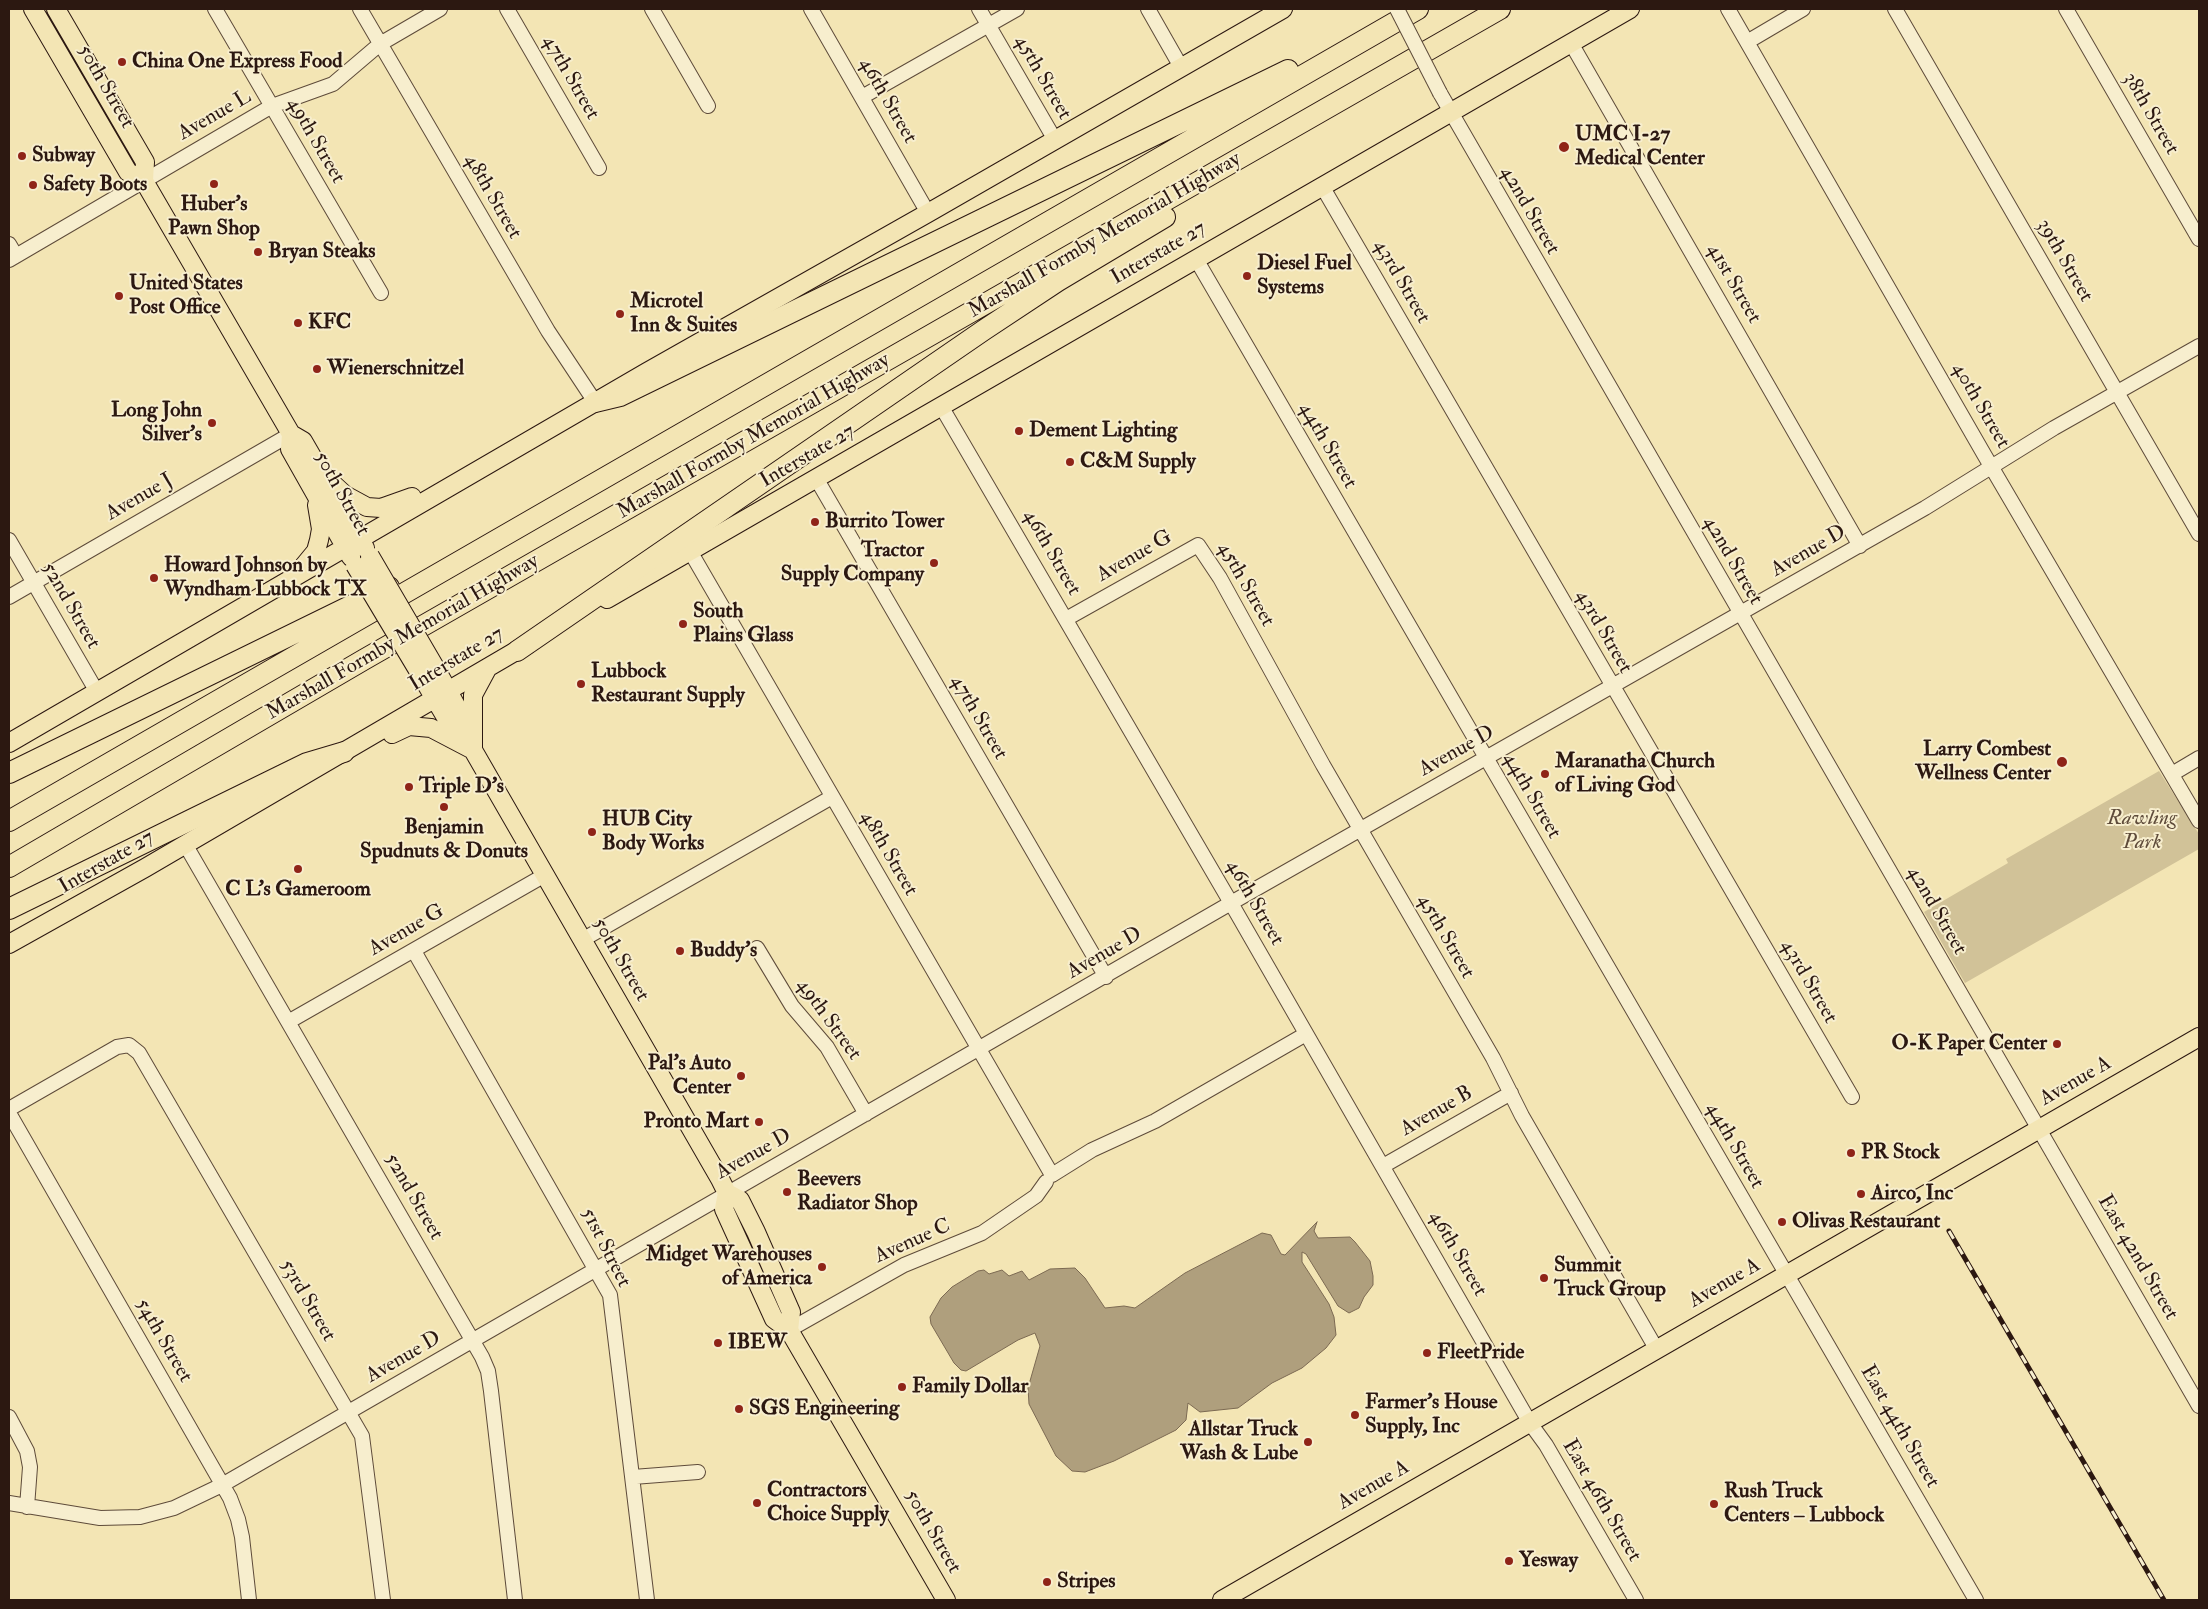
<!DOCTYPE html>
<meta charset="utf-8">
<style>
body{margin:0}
#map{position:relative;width:2208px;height:1609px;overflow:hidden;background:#f3e5b4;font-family:"IM FELL Double Pica",serif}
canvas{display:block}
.frame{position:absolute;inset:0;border:10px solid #2c1811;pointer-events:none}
</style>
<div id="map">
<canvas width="2208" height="1609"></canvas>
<div class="frame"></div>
</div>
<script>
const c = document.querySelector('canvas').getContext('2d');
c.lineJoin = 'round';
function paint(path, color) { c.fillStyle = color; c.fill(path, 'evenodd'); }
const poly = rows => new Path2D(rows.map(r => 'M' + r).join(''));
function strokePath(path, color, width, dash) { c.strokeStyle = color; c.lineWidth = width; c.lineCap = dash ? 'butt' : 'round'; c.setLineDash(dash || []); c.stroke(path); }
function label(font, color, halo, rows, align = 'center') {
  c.font = font + ' "IM FELL Double Pica",serif'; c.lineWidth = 4; c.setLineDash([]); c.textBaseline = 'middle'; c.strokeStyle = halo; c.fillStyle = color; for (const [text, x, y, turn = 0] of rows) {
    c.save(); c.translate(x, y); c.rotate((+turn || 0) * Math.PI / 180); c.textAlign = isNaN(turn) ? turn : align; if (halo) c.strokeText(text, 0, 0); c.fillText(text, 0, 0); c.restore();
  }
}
const green = poly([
 [2159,771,2199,834,2199,849,1965,983,1924,912,2008,863,2006,859]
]);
const water = poly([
 [1317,1222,1314,1231,1318,1238,1350,1237,1355,1242,1370,1261,1373,1276,1373,1285,1364,1297,1359,1308,1349,1313,1338,1306,1306,1254,1302,1252,1302,1262,1329,1304,1334,1317,1336,1335,1326,1348,1302,1368,1272,1383,1238,1408,1200,1412,1188,1403,1186,1420,1176,1430,1114,1461,1085,1472,1072,1471,1056,1456,1029,1404,1028,1388,1040,1346,1035,1333,1018,1340,966,1371,961,1370,954,1363,931,1324,930,1317,941,1298,952,1287,978,1271,984,1270,989,1274,1002,1270,1009,1276,1022,1271,1029,1280,1050,1269,1075,1268,1085,1278,1105,1308,1124,1306,1135,1308,1185,1273,1262,1233,1271,1235,1281,1254,1285,1255,1317,1222]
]);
const minor = poly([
 [215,9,381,293],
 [360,9,548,331,595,402],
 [507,9,599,168],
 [652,9,708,106],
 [811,9,928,213],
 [979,9,1055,140],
 [1148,9,1181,67],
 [1728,9,1985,456,2199,821],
 [1895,9,2199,534],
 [2066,9,2199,239],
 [1747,42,1803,9],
 [1571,43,1860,546],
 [1440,93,2199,1406],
 [862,97,1017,9],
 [1322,186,1852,1097],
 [9,244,16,256],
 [1196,259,1976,1600],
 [9,260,272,106,333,84,380,44,440,9],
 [941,406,1231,903,1530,1423,1546,1445,1636,1600],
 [816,478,1106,977],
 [9,540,97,692],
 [690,551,1052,1175,1092,1150,1155,1121,1306,1034],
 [9,597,291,434],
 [1066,619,1198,545,1220,578,1323,765,1493,1058,1522,1116,1657,1350],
 [2172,774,2199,758],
 [185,844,482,1357,488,1371,491,1391,515,1600],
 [582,940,832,797],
 [757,948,792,1006,827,1047,866,1114],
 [414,951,610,1295,647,1600],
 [288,1022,545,875],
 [9,1109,117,1047,129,1045,139,1053,362,1436,383,1600],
 [9,1113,230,1498,238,1519,242,1537,249,1600],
 [1383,1166,1511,1093],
 [789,1330,904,1265,982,1233,1036,1196,1046,1182],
 [9,1417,27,1451,30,1467,27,1507],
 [633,1477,698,1472],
 [9,1503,100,1518,140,1517,174,1508,222,1485,1231,903,1925,508,2054,428,2199,346]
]);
const major = poly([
 [33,9,128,172,144,181,291,434,303,441,365,548],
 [56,9,145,162,144,181],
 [291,434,290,449,351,557],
 [333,484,345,495,367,507,381,508,412,497],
 [302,568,316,551,319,540,321,529,317,505],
 [607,599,1630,9],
 [436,669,470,731],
 [422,677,461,743],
 [392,734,409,726,431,728,473,750,720,1179,727,1193,724,1209,774,1319,789,1330,946,1600],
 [9,743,647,372,928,213,1283,9],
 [473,750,473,695,487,669],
 [9,944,145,868,528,644],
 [727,1193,740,1200,756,1232,791,1312,789,1330],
 [1222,1600,2199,1037]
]);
const highway = poly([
 [595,402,620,396,1288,70],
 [517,651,984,330,1058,281,1165,217],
 [9,773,389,587],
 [9,821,1418,9],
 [9,867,365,659,1500,9],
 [9,909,307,763,344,752]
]);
const rail = poly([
 [1949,1231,2164,1600]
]);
const minorBridge = poly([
 [1397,9,1440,93]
]);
const majorBridge = poly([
 [370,556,436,669],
 [355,565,422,677]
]);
const markers = [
 [122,62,5,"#8f2418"],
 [1564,147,6,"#8f2418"],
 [22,156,5,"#8f2418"],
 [214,184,5,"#8f2418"],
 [33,185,5,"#8f2418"],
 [258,252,5,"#8f2418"],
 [1247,276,5,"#8f2418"],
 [119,296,5,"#8f2418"],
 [620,314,5,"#8f2418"],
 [298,323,5,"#8f2418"],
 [317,369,5,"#8f2418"],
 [212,423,5,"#8f2418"],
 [1019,431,5,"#8f2418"],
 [1070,462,5,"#8f2418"],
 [815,522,5,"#8f2418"],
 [934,563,5,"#8f2418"],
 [154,578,5,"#8f2418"],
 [683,624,5,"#8f2418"],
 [581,684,5,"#8f2418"],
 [2062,762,6,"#8f2418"],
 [1545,774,5,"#8f2418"],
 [409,787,5,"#8f2418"],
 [444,807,5,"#8f2418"],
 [592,832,5,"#8f2418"],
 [298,869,5,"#8f2418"],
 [680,951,5,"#8f2418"],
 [2057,1044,5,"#8f2418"],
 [741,1076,5,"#8f2418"],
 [759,1122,5,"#8f2418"],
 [1851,1153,5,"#8f2418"],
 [787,1192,5,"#8f2418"],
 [1861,1194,5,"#8f2418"],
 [1782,1222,5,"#8f2418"],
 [822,1267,5,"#8f2418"],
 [1544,1278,5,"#8f2418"],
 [718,1343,5,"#8f2418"],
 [1427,1353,5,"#8f2418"],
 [902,1387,5,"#8f2418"],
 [739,1409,5,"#8f2418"],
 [1355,1415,5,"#8f2418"],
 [1308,1442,5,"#8f2418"],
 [757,1503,5,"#8f2418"],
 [1714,1504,5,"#8f2418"],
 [1509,1561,5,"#8f2418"],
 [1047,1582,5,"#8f2418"]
];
const poiNames = [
 ["China One Express Food",132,62],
 ["UMC I-27",1575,135],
 ["Medical Center",1575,159],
 ["Subway",32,156],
 ["Safety Boots",43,185],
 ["Huber's",214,205,"center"],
 ["Pawn Shop",214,229,"center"],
 ["Bryan Steaks",268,252],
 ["Diesel Fuel",1257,264],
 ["Systems",1257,288],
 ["United States",129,284],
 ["Post Office",129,308],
 ["Microtel",630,302],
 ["Inn & Suites",630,326],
 ["KFC",308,323],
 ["Wienerschnitzel",327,369],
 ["Long John",202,411,"right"],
 ["Silver's",202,435,"right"],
 ["Dement Lighting",1029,431],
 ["C&M Supply",1080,462],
 ["Burrito Tower",825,522],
 ["Tractor",924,551,"right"],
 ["Supply Company",924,575,"right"],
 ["Howard Johnson by",164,566],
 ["Wyndham Lubbock TX",164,590],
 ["South",693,612],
 ["Plains Glass",693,636],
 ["Lubbock",591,672],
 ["Restaurant Supply",591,696],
 ["Larry Combest",2051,750,"right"],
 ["Wellness Center",2051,774,"right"],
 ["Maranatha Church",1555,762],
 ["of Living God",1555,786],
 ["Triple D's",419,787],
 ["HUB City",602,820],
 ["Body Works",602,844],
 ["Benjamin",444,828,"center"],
 ["Spudnuts & Donuts",444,852,"center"],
 ["C L's Gameroom",298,890,"center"],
 ["Buddy's",690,951],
 ["O-K Paper Center",2047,1044,"right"],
 ["Pal's Auto",731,1064,"right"],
 ["Center",731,1088,"right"],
 ["Pronto Mart",749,1122,"right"],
 ["PR Stock",1861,1153],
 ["Beevers",797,1180],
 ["Radiator Shop",797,1204],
 ["Airco, Inc",1871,1194],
 ["Olivas Restaurant",1792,1222],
 ["Midget Warehouses",812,1255,"right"],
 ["of America",812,1279,"right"],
 ["Summit",1554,1266],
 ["Truck Group",1554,1290],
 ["IBEW",728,1343],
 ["FleetPride",1437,1353],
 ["Family Dollar",912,1387],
 ["Farmer's House",1365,1403],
 ["Supply, Inc",1365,1427],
 ["SGS Engineering",749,1409],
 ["Allstar Truck",1298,1430,"right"],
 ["Wash & Lube",1298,1454,"right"],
 ["Contractors",767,1491],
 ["Choice Supply",767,1515],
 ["Rush Truck",1724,1492],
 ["Centers – Lubbock",1724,1516],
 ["Yesway",1519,1561],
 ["Stripes",1057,1582]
];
const streetNames = [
 ["47th Street",570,78,60],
 ["45th Street",1042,78,60],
 ["50th Street",105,87,60],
 ["46th Street",887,101,60],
 ["38th Street",2150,114,60],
 ["Avenue L",215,116,-30],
 ["49th Street",315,141,60],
 ["48th Street",492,197,60],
 ["42nd Street",1529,211,60],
 ["Marshall Formby Memorial Highway",1105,236,-30],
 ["Interstate 27",1159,254,-30],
 ["39th Street",2064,261,60],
 ["43rd Street",1401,282,60],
 ["41st Street",1733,284,60],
 ["40th Street",1980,406,60],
 ["Marshall Formby Memorial Highway",754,437,-30],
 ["44th Street",1327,446,60],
 ["Interstate 27",808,457,-30],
 ["50th Street",341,494,61],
 ["Avenue J",140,498,-30],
 ["Avenue D",1809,552,-30],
 ["46th Street",1051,553,60],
 ["Avenue G",1135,557,-30],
 ["42nd Street",1732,561,60],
 ["45th Street",1245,585,60],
 ["52nd Street",70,606,60],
 ["43rd Street",1603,632,60],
 ["Marshall Formby Memorial Highway",403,638,-30],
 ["Interstate 27",457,660,-31],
 ["47th Street",978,718,60],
 ["Avenue D",1457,752,-29],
 ["44th Street",1531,796,60],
 ["48th Street",888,854,60],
 ["Interstate 27",107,863,-30],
 ["46th Street",1254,903,60],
 ["42nd Street",1936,911,60],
 ["Avenue G",407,931,-30],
 ["45th Street",1445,937,60],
 ["Avenue D",1105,954,-30],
 ["50th Street",620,960,60],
 ["43rd Street",1808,982,60],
 ["49th Street",828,1020,54],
 ["Avenue A",2076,1082,-30],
 ["Avenue B",1437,1112,-30],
 ["44th Street",1734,1146,60],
 ["Avenue D",754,1155,-29],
 ["52nd Street",413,1197,60],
 ["Avenue C",913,1242,-24],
 ["51st Street",605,1248,63],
 ["46th Street",1457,1254,60],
 ["East 42nd Street",2137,1258,60],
 ["Avenue A",1725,1284,-30],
 ["53rd Street",307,1301,60],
 ["54th Street",163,1341,60],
 ["Avenue D",404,1358,-30],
 ["East 44th Street",1899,1427,60],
 ["Avenue A",1374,1486,-30],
 ["East 46th Street",1601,1501,60],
 ["50th Street",932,1532,60]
];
const parkNames = [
 ["Rawling",2142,819],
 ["Park",2142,843]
];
paint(green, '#d1c298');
paint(water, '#af9f7d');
strokePath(water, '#7b6952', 1);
strokePath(minor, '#5e4b3a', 16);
strokePath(major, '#2c1811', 20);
strokePath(highway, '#2c1811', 22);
strokePath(minor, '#f7eece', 14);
strokePath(major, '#f3e5b4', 18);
strokePath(highway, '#f3e5b4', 20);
strokePath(rail, '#2c1811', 5);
strokePath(rail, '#f7eece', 3, [9]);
strokePath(minorBridge, '#5e4b3a', 16, []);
strokePath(majorBridge, '#2c1811', 20, []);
strokePath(minorBridge, '#f7eece', 14);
strokePath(majorBridge, '#f3e5b4', 18);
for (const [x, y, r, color] of markers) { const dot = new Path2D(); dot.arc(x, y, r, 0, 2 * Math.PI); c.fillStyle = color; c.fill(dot); strokePath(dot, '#f7eece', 2); }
label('bold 21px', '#2c1811', '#f7eece', poiNames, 'left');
label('21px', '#2c1811', '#f7eece', streetNames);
label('italic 21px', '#5e4b3a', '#f7eece', parkNames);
</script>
